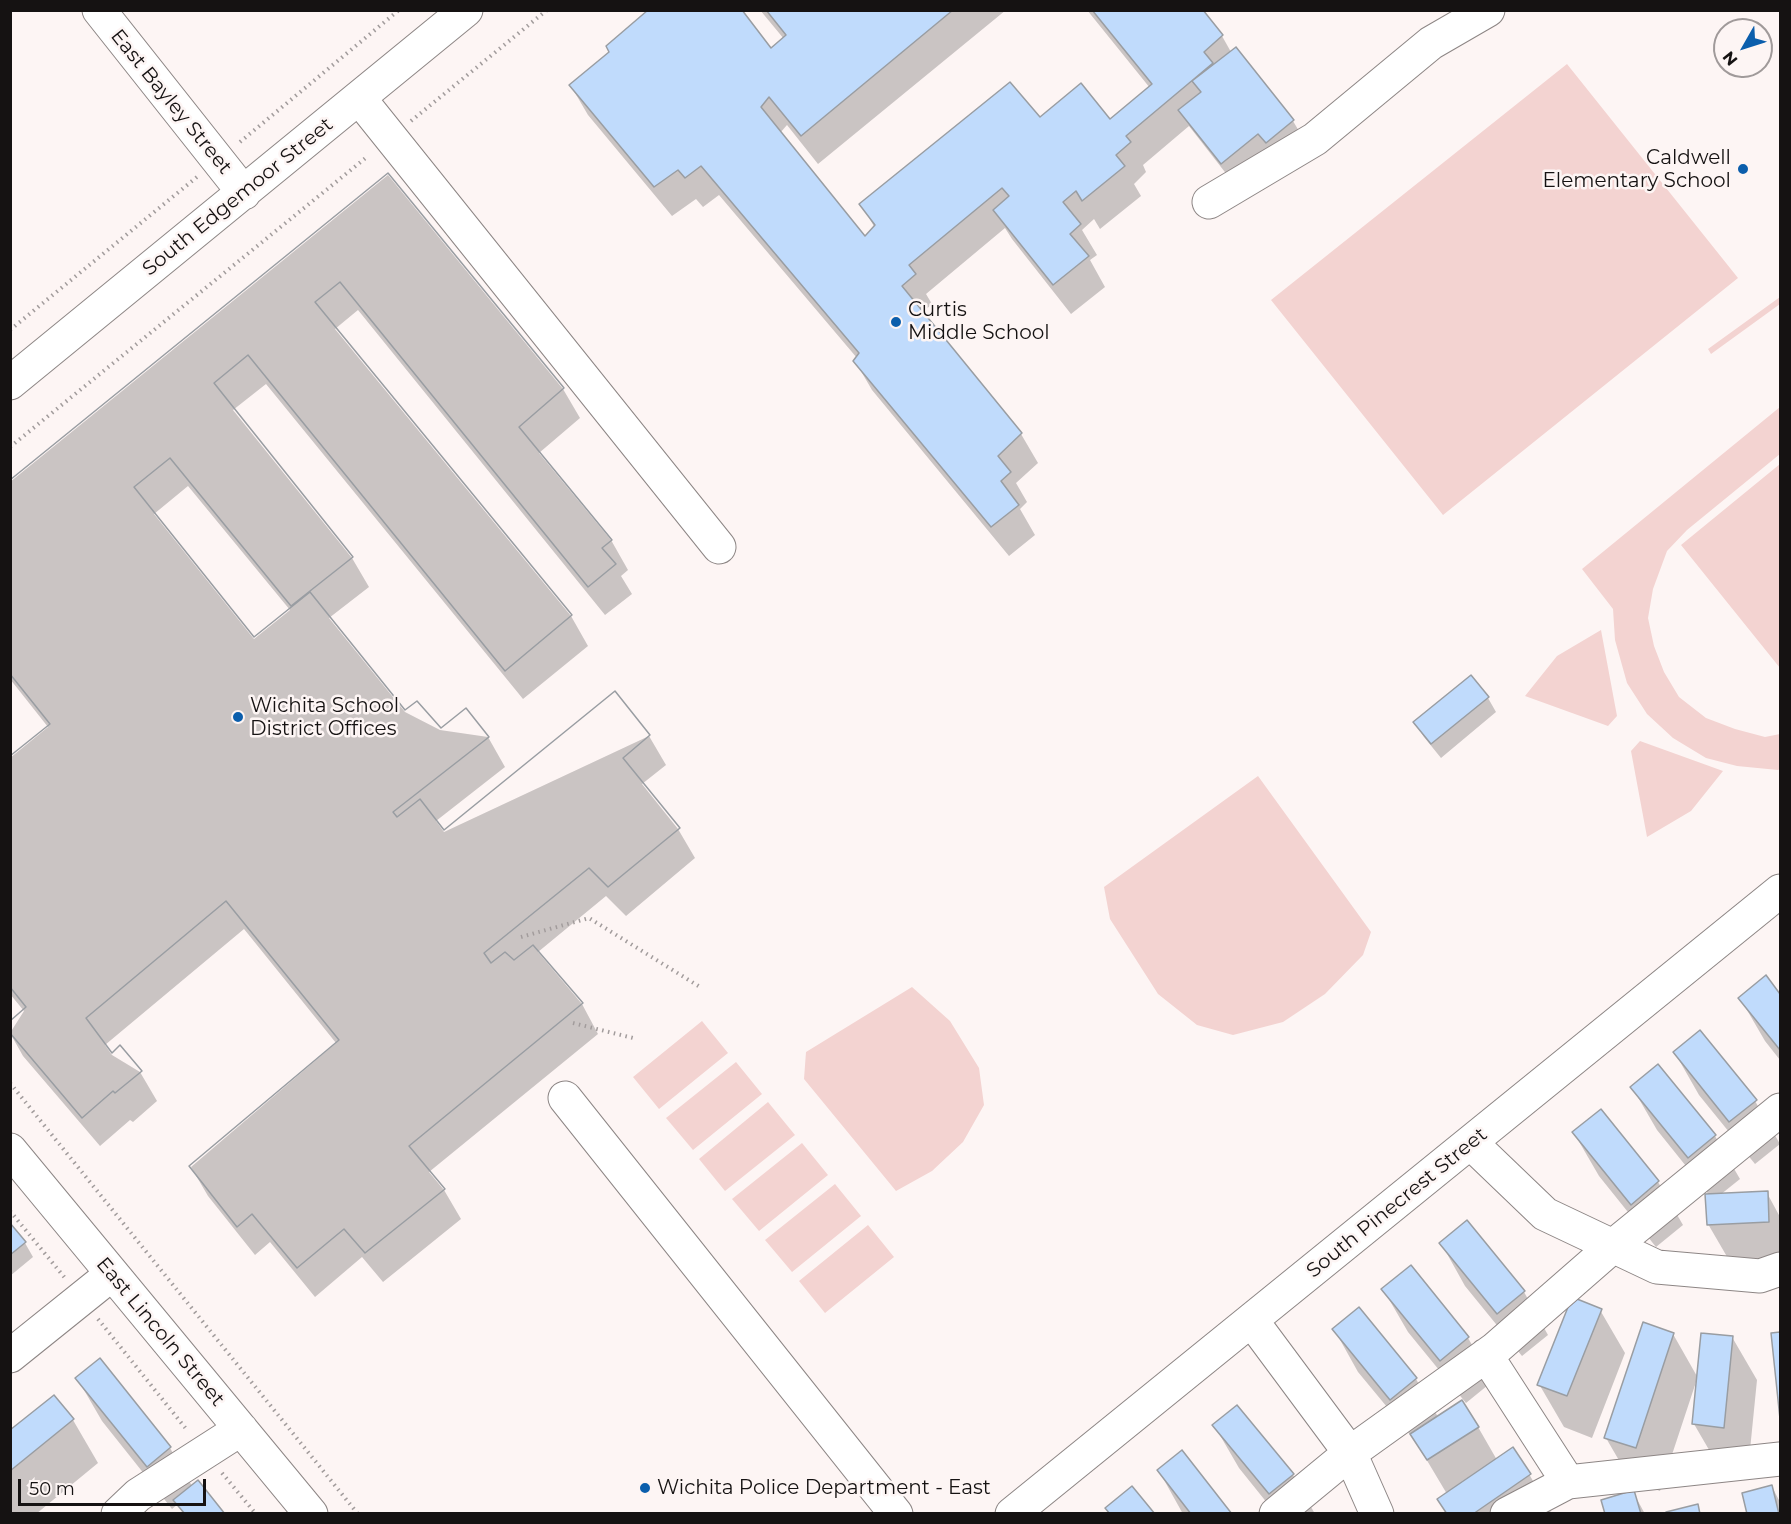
<!DOCTYPE html>
<style>
body{margin:0}
#map{position:relative;width:1791px;height:1524px;overflow:hidden;background:#fdf5f4;font-family:Montserrat,sans-serif}
canvas{display:block}
.frame{position:absolute;inset:0;border:12px solid #151212;pointer-events:none}
.north{position:absolute;left:1713px;top:18px;width:60px;height:60px;box-sizing:border-box;background:#fdf5f4;border:2px solid #a09a9a;border-radius:50%;rotate:231deg;font-size:16px;font-weight:700;line-height:24px;text-align:center;color:#151212}
.north::after{content:'';display:block;margin:auto;width:21px;height:27px;background:#0b5eac;clip-path:polygon(50% 0,100% 100%,50% 72%,0 100%)}
.scale{position:absolute;left:18px;top:1479px;width:188px;height:27px;box-sizing:border-box;border:3px solid #151212;border-top:0;padding-left:8px;font-size:18px;line-height:21px;white-space:nowrap;color:#151212;-webkit-text-stroke:4px #fdf5f4;paint-order:stroke}
</style>
<div id="map">
<canvas width="1791" height="1524"></canvas>
<div class="frame"></div>
<div class="north">N</div>
<div class="scale">50 m</div>
</div>
<script>
const c = document.querySelector('canvas').getContext('2d');
c.lineJoin = 'round';
function paint(path, color) { c.fillStyle = color; c.fill(path, 'evenodd'); }
const poly = rows => new Path2D(rows.map(r => 'M' + r).join(''));
function strokePath(path, color, width, dash) { c.strokeStyle = color; c.lineWidth = width; c.lineCap = dash ? 'butt' : 'round'; c.setLineDash(dash || []); c.stroke(path); }
function label(font, color, halo, rows, align = 'center') {
  c.font = font + ' Montserrat,sans-serif'; c.lineWidth = 5; c.setLineDash([]); c.textBaseline = 'middle'; c.strokeStyle = halo; c.fillStyle = color; for (const [text, x, y, turn = 0] of rows) {
    c.save(); c.translate(x, y); c.rotate((+turn || 0) * Math.PI / 180); c.textAlign = isNaN(turn) ? turn : align; if (halo) c.strokeText(text, 0, 0); c.fillText(text, 0, 0); c.restore();
  }
}
const green = poly([
 [1567,64,1738,278,1443,515,1271,300],
 [1780,297,1780,304,1711,354,1708,349],
 [1780,407,1780,454,1687,530,1667,551,1653,589,1648,618,1654,646,1664,672,1679,697,1706,718,1735,729,1765,737,1780,734,1780,769,1778,770,1737,766,1706,758,1673,738,1647,714,1627,683,1615,640,1613,609,1582,569],
 [1780,464,1780,668,1681,545],
 [1601,630,1617,716,1608,726,1525,696,1557,656],
 [1640,741,1723,771,1691,811,1647,837,1631,751],
 [1258,776,1371,932,1363,955,1325,994,1283,1022,1233,1035,1197,1025,1158,994,1110,919,1104,887],
 [912,987,950,1021,979,1068,984,1105,963,1142,932,1171,896,1191,804,1079,806,1052],
 [702,1021,728,1053,659,1109,633,1077],
 [736,1062,762,1094,693,1150,666,1118],
 [768,1102,795,1135,725,1191,699,1159],
 [802,1143,828,1175,759,1231,732,1199],
 [835,1184,861,1216,792,1272,765,1240],
 [868,1225,894,1257,825,1313,799,1281]
]);
const shadow = poly([
 [760,10,1006,10,818,164,787,125,780,133,865,238,875,228,861,204,1039,120,1110,121,1150,88,1087,10,1201,10,1222,36,1231,52,1235,49,1293,121,1306,143,1235,185,1189,126,1143,165,1146,172,1134,184,1141,196,1100,229,1094,219,1082,230,1097,255,1090,260,1105,287,1071,314,1012,239,1005,228,926,294,932,304,922,313,1021,434,1038,463,1016,483,1027,502,1020,509,1035,535,1009,556,872,390,855,361,857,358,719,195,703,207,696,199,672,216,588,115,571,86,771,50,784,39],
 [388,175,563,389,580,418,539,453,611,540,628,570,621,576,632,594,605,615,358,310,335,329,571,616,588,646,523,699,266,384,233,410,352,558,369,587,329,618,405,712,440,730,488,737,505,767,436,821,444,832,649,736,666,765,642,784,678,829,695,858,626,916,606,896,538,952,582,1004,598,1034,429,1172,444,1190,461,1219,383,1282,362,1257,315,1297,270,1242,255,1255,208,1196,191,1167,336,1043,244,929,105,1045,112,1055,140,1072,157,1101,133,1122,130,1120,100,1146,23,1056,10,1033,24,1011,10,994,10,758,48,727,10,679,10,482],
 [188,486,290,610,254,639,154,514],
 [1471,677,1488,698,1496,712,1441,758,1424,737,1415,723],
 [1766,978,1780,996,1780,1060,1765,1041,1740,998],
 [1675,1053,1755,1101,1780,1144,1755,1164,1699,1095],
 [1658,1066,1715,1136,1740,1179,1720,1195,1767,1193,1780,1217,1780,1265,1733,1267,1708,1224,1710,1196,1657,1130,1632,1087],
 [1601,1111,1658,1182,1683,1225,1656,1247,1599,1176,1574,1133],
 [10,1225,25,1243,33,1257,10,1276],
 [1441,1243,1524,1292,1548,1335,1522,1356,1465,1286],
 [1411,1267,1468,1338,1493,1381,1466,1403,1408,1332,1383,1289],
 [1359,1309,1416,1379,1438,1417,1478,1427,1497,1460,1529,1474,1552,1514,1447,1514,1447,1494,1416,1442,1358,1372,1334,1329],
 [1600,1310,1625,1353,1592,1438,1564,1427,1539,1384],
 [1780,1333,1780,1406,1772,1334],
 [1673,1334,1698,1378,1732,1337,1757,1380,1748,1470,1719,1467,1694,1424,1697,1379,1660,1491,1631,1481,1606,1438],
 [99,1360,170,1448,192,1486,223,1514,183,1514,178,1504,172,1509,102,1421,77,1378],
 [54,1397,73,1420,98,1463,36,1514,10,1514,10,1432],
 [1214,1425,1293,1475,1315,1514,1276,1514,1239,1468],
 [1159,1471,1230,1514,1183,1514],
 [1772,1487,1780,1502,1780,1514,1748,1514],
 [1633,1492,1645,1514,1607,1514]
]);
const building = poly([
 [648,10,742,10,771,48,786,35,766,10,953,10,801,136,769,97,761,107,865,236,875,225,859,204,1010,82,1040,117,1081,83,1110,119,1152,84,1092,10,1203,10,1223,35,1204,52,1213,63,1126,136,1131,142,1116,155,1125,166,1082,201,1076,191,1063,202,1081,224,1070,234,1089,256,1053,285,993,210,1009,196,1002,188,909,265,916,274,902,286,1022,433,998,456,1011,472,1001,481,1019,505,991,527,853,361,859,353,701,166,685,178,678,170,654,187,569,85,609,52,606,46,648,10],
 [1236,47,1294,120,1266,143,1258,134,1221,164,1178,110,1201,92,1192,81,1236,47],
 [388,173,564,388,519,427,612,540,602,548,616,564,588,587,340,282,315,302,572,615,505,671,248,355,214,383,353,557,291,606,170,458,134,487,254,637,310,592,405,710,417,701,441,728,466,708,489,737,393,812,397,817,420,799,444,830,615,691,650,735,623,758,680,828,608,887,589,868,484,953,491,963,505,952,514,960,533,945,583,1003,409,1146,445,1189,365,1253,344,1229,297,1268,252,1214,237,1227,189,1166,339,1040,226,901,86,1018,112,1053,120,1045,142,1071,115,1093,113,1091,82,1118,10,1033,10,1021,26,1007,10,987,10,756,50,724,10,674,10,480,388,173],
 [388,173,564,388,519,427,612,540,602,548,616,564,588,587,340,282,315,302,572,615,505,671,248,355,214,383,353,557,291,606,170,458,134,487,254,637,310,592,405,710,417,701,441,728,466,708,489,737,393,812,397,817,420,799,444,830,615,691,650,735,623,758,680,828,608,887,589,868,484,953,491,963,505,952,514,960,533,945,583,1003,409,1146,445,1189,365,1253,344,1229,297,1268,252,1214,237,1227,189,1166,339,1040,226,901,86,1018,112,1053,120,1045,142,1071,115,1093,113,1091,82,1118,10,1033,10,1021,26,1007,10,987,10,756,50,724,10,674,10,480,388,173],
 [1471,675,1489,697,1431,744,1413,722,1471,675],
 [1766,975,1780,994,1780,1050,1738,998,1766,975],
 [1700,1030,1757,1100,1729,1122,1673,1052,1700,1030],
 [1658,1064,1716,1135,1688,1158,1630,1087,1658,1064],
 [1601,1109,1659,1181,1631,1205,1572,1132,1601,1109],
 [1768,1191,1769,1222,1707,1225,1705,1194,1768,1191],
 [1467,1220,1525,1291,1497,1314,1439,1243,1467,1220],
 [10,1223,26,1242,10,1255,10,1223],
 [1411,1265,1469,1337,1440,1361,1381,1289,1411,1265],
 [1572,1297,1602,1309,1567,1396,1537,1385,1572,1297],
 [1359,1307,1417,1378,1390,1400,1332,1329,1359,1307],
 [1643,1322,1674,1333,1636,1448,1604,1438,1643,1322],
 [1780,1332,1780,1419,1771,1333,1780,1332],
 [1701,1333,1733,1336,1724,1428,1692,1424,1701,1333],
 [100,1358,171,1447,147,1467,75,1378,100,1358],
 [54,1395,74,1419,10,1471,10,1430,54,1395],
 [1462,1400,1479,1427,1427,1460,1410,1434,1462,1400],
 [1237,1405,1294,1474,1269,1494,1212,1425,1237,1405],
 [1513,1447,1531,1474,1473,1514,1447,1514,1437,1499,1513,1447],
 [1182,1450,1232,1514,1191,1514,1157,1470,1182,1450],
 [198,1480,225,1514,185,1514,173,1500,198,1480],
 [1772,1485,1779,1514,1747,1514,1742,1493,1772,1485],
 [1132,1486,1155,1514,1110,1514,1105,1508,1132,1486],
 [1634,1490,1641,1514,1605,1514,1601,1500,1634,1490],
 [1698,1504,1700,1514,1667,1514,1666,1512,1698,1504]
]);
const path = poly([
 [411,121,547,10],
 [240,142,399,10],
 [10,330,197,177],
 [10,447,368,156],
 [521,937,589,918,700,987],
 [573,1023,637,1039],
 [10,1083,358,1514],
 [10,1211,65,1278],
 [98,1319,187,1430],
 [222,1473,256,1514]
]);
const minor = poly([
 [99,10,244,193],
 [359,98,719,547],
 [1209,202,1315,139,1431,43,1488,10],
 [10,383,466,10],
 [565,1098,896,1514],
 [1471,1143,1545,1214,1657,1267,1760,1276,1780,1269],
 [10,1150,311,1514],
 [1252,1321,1350,1453,1377,1514],
 [1486,1355,1568,1482],
 [10,1356,112,1274],
 [118,1514,138,1495,241,1429],
 [1012,1514,1780,891],
 [1276,1514,1350,1453,1495,1349,1613,1246,1780,1110],
 [1507,1514,1568,1482,1780,1459]
]);
const markers = [
 [1743,169,6,"#0b5eac"],
 [896,322,6,"#0b5eac"],
 [238,717,6,"#0b5eac"],
 [645,1488,6,"#0b5eac"]
];
const streetNames = [
 ["East Bayley Street",171,102,51],
 ["South Edgemoor Street",238,197,-39],
 ["South Pinecrest Street",1397,1203,-39],
 ["East Lincoln Street",160,1332,50]
];
const poiNames = [
 ["Caldwell",1731,158,"right"],
 ["Elementary School",1731,181,"right"],
 ["Curtis",908,310],
 ["Middle School",908,333],
 ["Wichita School",250,706],
 ["District Offices",250,729],
 ["Wichita Police Department - East",657,1488]
];
paint(green, '#f3d3d1');
paint(shadow, '#0003');
paint(building, '#c0dbfc');
strokePath(building, '#999da2', 1.5);
strokePath(minor, '#8d8685', 35);
strokePath(path, '#a29c9c', 4, [1.5, 4.5]);
strokePath(minor, '#fff', 33);
for (const [x, y, r, color] of markers) { const dot = new Path2D(); dot.arc(x, y, r, 0, 2 * Math.PI); c.fillStyle = color; c.fill(dot); strokePath(dot, '#fdf5f4', 2); }
label('20px', '#151212', '#fdf5f4', streetNames);
label('20px', '#151212', '#fdf5f4', poiNames, 'left');
</script>
